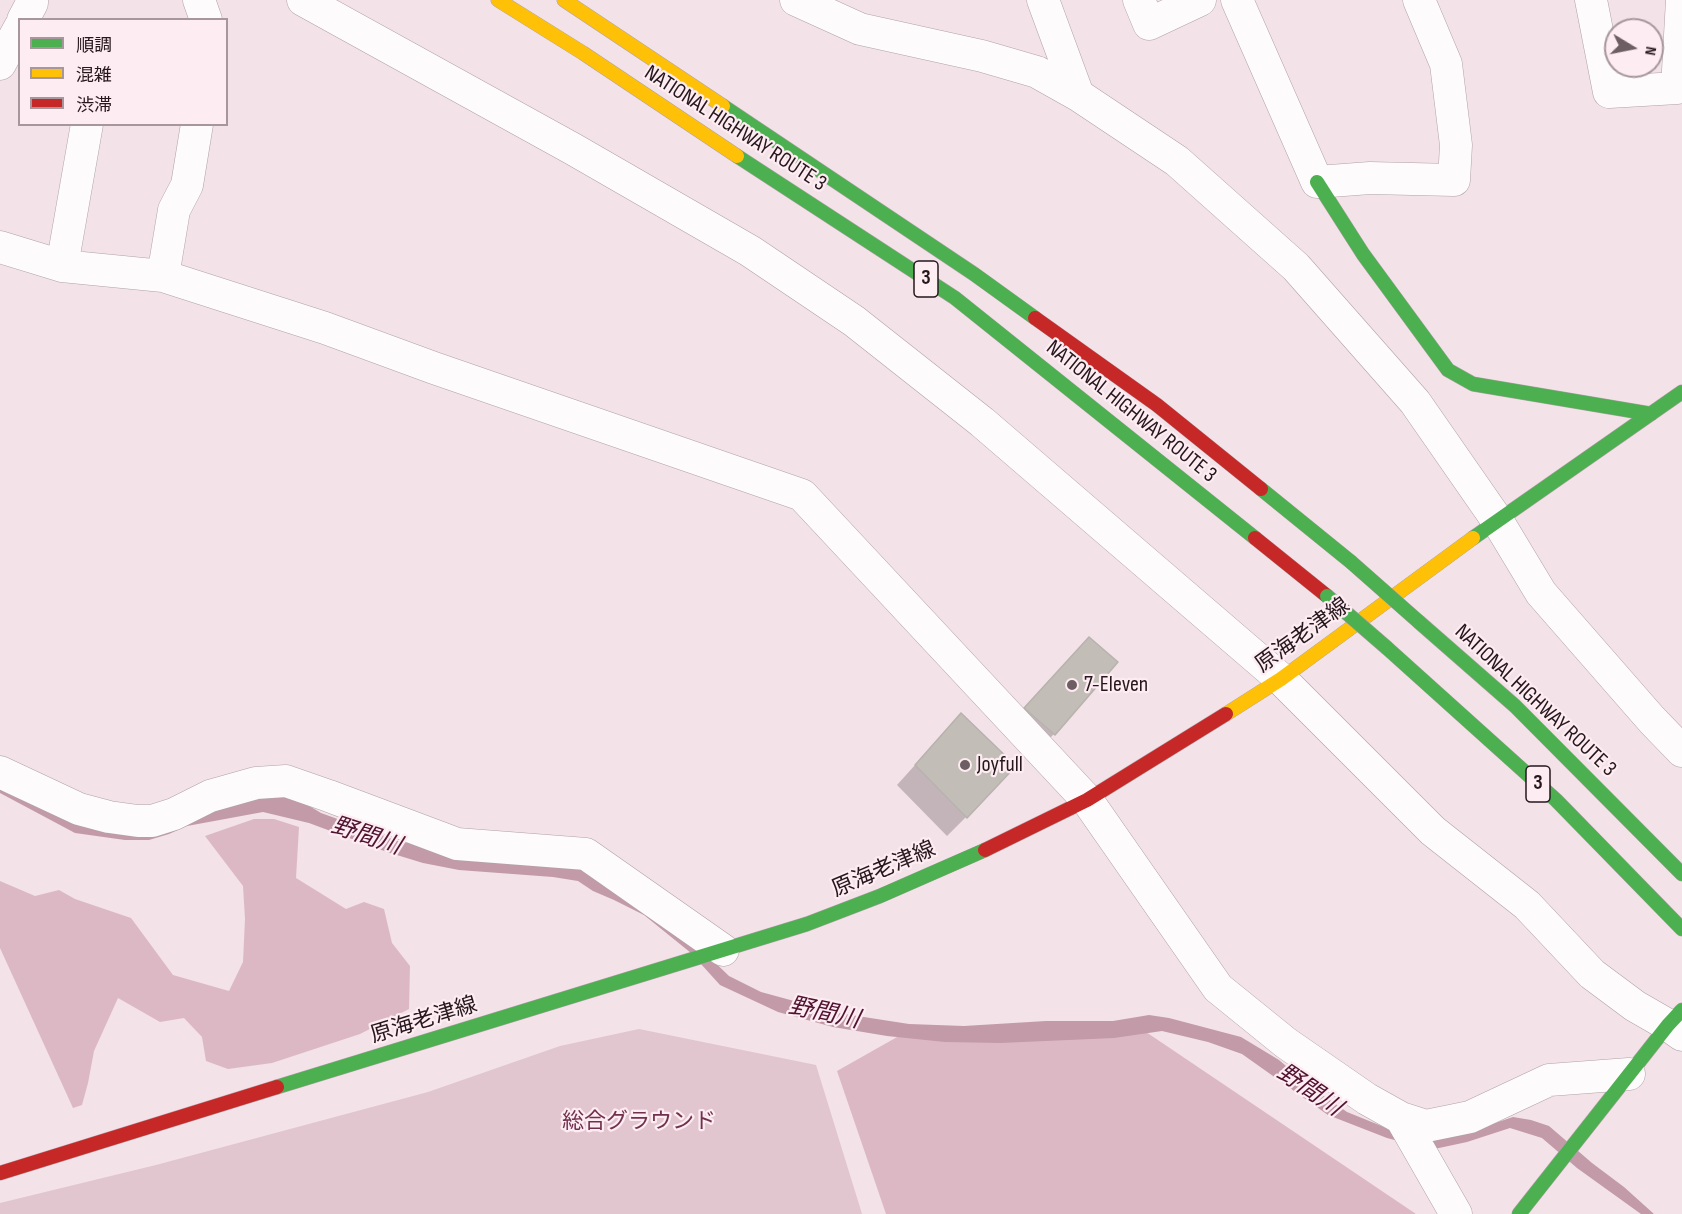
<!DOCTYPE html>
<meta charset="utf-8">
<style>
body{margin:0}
#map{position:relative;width:1682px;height:1214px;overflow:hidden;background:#f3e2e8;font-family:"Sofia Sans Condensed","Noto Sans JP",sans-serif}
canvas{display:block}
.legend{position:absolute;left:18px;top:18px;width:210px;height:108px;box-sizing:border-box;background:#fdecf2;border:2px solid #a7979c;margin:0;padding:8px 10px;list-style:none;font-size:18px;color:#25171c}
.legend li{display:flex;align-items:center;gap:12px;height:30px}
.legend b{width:30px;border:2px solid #a7979c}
.north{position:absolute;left:1604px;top:18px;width:60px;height:60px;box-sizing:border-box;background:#fdecf2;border:2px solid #a7979c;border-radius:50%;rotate:100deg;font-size:16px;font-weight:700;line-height:24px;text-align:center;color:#25171c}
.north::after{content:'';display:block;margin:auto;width:21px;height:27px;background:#6d5e63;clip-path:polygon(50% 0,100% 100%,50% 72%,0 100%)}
</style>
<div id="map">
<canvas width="1682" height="1214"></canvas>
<ul class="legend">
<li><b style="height:8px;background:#4caf50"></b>順調</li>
<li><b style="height:8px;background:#ffc107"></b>混雑</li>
<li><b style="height:8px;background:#c62828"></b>渋滞</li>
</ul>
<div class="north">N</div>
</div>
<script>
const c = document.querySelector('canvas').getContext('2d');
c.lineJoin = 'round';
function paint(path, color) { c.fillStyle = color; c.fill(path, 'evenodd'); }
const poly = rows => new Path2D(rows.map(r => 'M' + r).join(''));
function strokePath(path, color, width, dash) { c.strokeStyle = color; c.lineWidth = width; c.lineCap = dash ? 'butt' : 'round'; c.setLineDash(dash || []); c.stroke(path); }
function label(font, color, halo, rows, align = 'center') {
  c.font = font + ' "Sofia Sans Condensed","Noto Sans JP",sans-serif'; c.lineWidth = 4.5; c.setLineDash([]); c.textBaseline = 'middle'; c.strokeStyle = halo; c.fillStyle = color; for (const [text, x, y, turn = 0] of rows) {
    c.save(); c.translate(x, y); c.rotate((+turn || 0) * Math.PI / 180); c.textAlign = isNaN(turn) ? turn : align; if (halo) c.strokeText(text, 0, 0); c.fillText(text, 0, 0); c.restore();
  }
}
const green = poly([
 [639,1029,816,1065,862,1214,0,1214,0,1203,156,1165,428,1092,560,1046]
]);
const forest = poly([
 [254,819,274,819,299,827,296,878,346,909,364,902,384,909,392,943,410,966,409,1009,360,1034,272,1063,228,1069,206,1061,202,1037,184,1018,160,1022,118,998,94,1051,88,1083,82,1105,73,1108,0,948,0,881,35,896,59,890,75,899,131,918,173,975,229,991,243,962,245,919,243,886,205,836],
 [906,1032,1146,1032,1416,1214,886,1214,837,1071]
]);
const water = poly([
 [0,781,73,820,234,803,277,796,301,801,321,813,398,841,482,857,565,862,598,874,674,923,729,976,761,992,838,1013,909,1024,964,1026,1046,1021,1113,1021,1149,1015,1169,1018,1241,1037,1279,1060,1307,1084,1347,1112,1389,1129,1468,1132,1513,1117,1531,1120,1549,1126,1592,1163,1624,1187,1654,1214,1641,1214,1577,1168,1542,1138,1510,1128,1467,1142,1439,1148,1429,1149,1387,1138,1328,1115,1242,1054,1208,1042,1162,1031,1114,1038,1000,1043,945,1042,887,1036,833,1027,778,1012,720,985,691,953,644,915,614,900,593,891,578,881,553,877,459,870,423,863,387,852,309,823,263,812,187,826,169,834,149,840,125,840,75,833,0,793]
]);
const shadow = poly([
 [1070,658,1054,734,1035,753,1006,728],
 [943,734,966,817,947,836,897,785]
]);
const building = poly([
 [1089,637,1118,662,1055,735,1024,708,1089,637],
 [961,713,1016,766,967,818,915,765,961,713]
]);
const street = poly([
 [199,0,206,20],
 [303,0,573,149,750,251,854,321,982,422,1281,679,1433,831,1527,905,1592,974,1635,1006,1668,1025,1682,1035],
 [796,0,860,29,982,56,1037,72,1078,95,1177,161,1296,267,1415,402,1497,520,1541,593,1652,720,1682,751],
 [1043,0,1078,95],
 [1139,0,1149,24,1200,0],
 [1237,0,1317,182,1370,178,1454,180,1456,145,1446,64,1419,0],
 [1591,0,1609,92,1677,88,1682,0],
 [23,20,32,3,32,0],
 [0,64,20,27],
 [0,247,62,266,163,276,325,328,434,368,802,495,1087,800,1218,988,1286,1043,1367,1099,1401,1118,1426,1126,1470,1117,1549,1080,1629,1074],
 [62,266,87,124],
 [163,276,174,210,187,185,197,124],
 [0,772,79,809,109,817,138,821,152,821,174,814,210,796,256,783,286,781,329,796,457,844,586,854,723,950],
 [1401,1118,1456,1214]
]);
const fast = poly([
 [723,106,974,274,1035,318],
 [737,156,955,298,1255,538],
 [1317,182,1363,254,1448,370,1473,384,1651,414],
 [1261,489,1351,562],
 [1473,538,1682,392],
 [1419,622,1515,706,1682,874],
 [1387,648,1556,800,1682,929],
 [277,1087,807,924,880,896,985,850],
 [1519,1214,1668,1025,1682,1010]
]);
const slow = poly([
 [498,0,583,53,737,156],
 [564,0,723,106],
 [1226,714,1281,679,1473,538]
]);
const jam = poly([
 [1035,318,1157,405,1261,489],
 [1255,538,1327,596],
 [985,850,1087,800,1226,714],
 [0,1173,277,1087]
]);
const fastBridge = poly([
 [1351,562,1419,622],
 [1327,596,1387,648]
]);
const markers = [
 [1072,685,6,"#6d5e63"],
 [965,765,6,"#6d5e63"]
];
const shields = [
 [926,279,24],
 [1538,784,24]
];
const shieldNames = [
 ["3",926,279],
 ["3",1538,784]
];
const streetNames = [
 ["NATIONAL HIGHWAY ROUTE 3",735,129,33],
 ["NATIONAL HIGHWAY ROUTE 3",1131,412,39],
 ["原海老津線",1303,636,-36],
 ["NATIONAL HIGHWAY ROUTE 3",1535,701,43],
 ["原海老津線",884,870,-23],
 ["原海老津線",424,1021,-17]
];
const poiNames = [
 ["7-Eleven",1084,685],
 ["Joyfull",977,765]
];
const parkNames = [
 ["総合グラウンド",639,1122]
];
const waterNames = [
 ["野間川",366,837,18],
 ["野間川",824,1014,12],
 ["野間川",1309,1091,34]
];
paint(green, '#e1c5cf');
paint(forest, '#dcb8c5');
paint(water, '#c29aa8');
paint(shadow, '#0003');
paint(building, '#c2bdb6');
strokePath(building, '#b7b2ae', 1.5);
strokePath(street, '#b0a2a7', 33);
strokePath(fast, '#b0a2a7', 15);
strokePath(slow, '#b0a2a7', 15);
strokePath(jam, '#b0a2a7', 15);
strokePath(street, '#fdfbfc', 32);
strokePath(fast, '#4caf50', 14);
strokePath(slow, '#ffc107', 14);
strokePath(jam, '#c62828', 14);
strokePath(fastBridge, '#ae9ba2', 15, []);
strokePath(fastBridge, '#4caf50', 14);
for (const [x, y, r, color] of markers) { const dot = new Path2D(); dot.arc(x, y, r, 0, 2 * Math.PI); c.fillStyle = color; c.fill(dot); strokePath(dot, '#fdecf2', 2); }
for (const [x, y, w] of shields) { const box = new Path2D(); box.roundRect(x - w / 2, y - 18, w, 36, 4.5); c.fillStyle = '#fdecf2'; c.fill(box); strokePath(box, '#25171c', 1.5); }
label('bold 21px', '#25171c', null, shieldNames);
label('22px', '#25171c', '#fdecf2', streetNames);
label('22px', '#25171c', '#fdecf2', poiNames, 'left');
label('22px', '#71304b', '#fdecf2', parkNames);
label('italic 24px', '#511330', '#fdecf2', waterNames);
</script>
